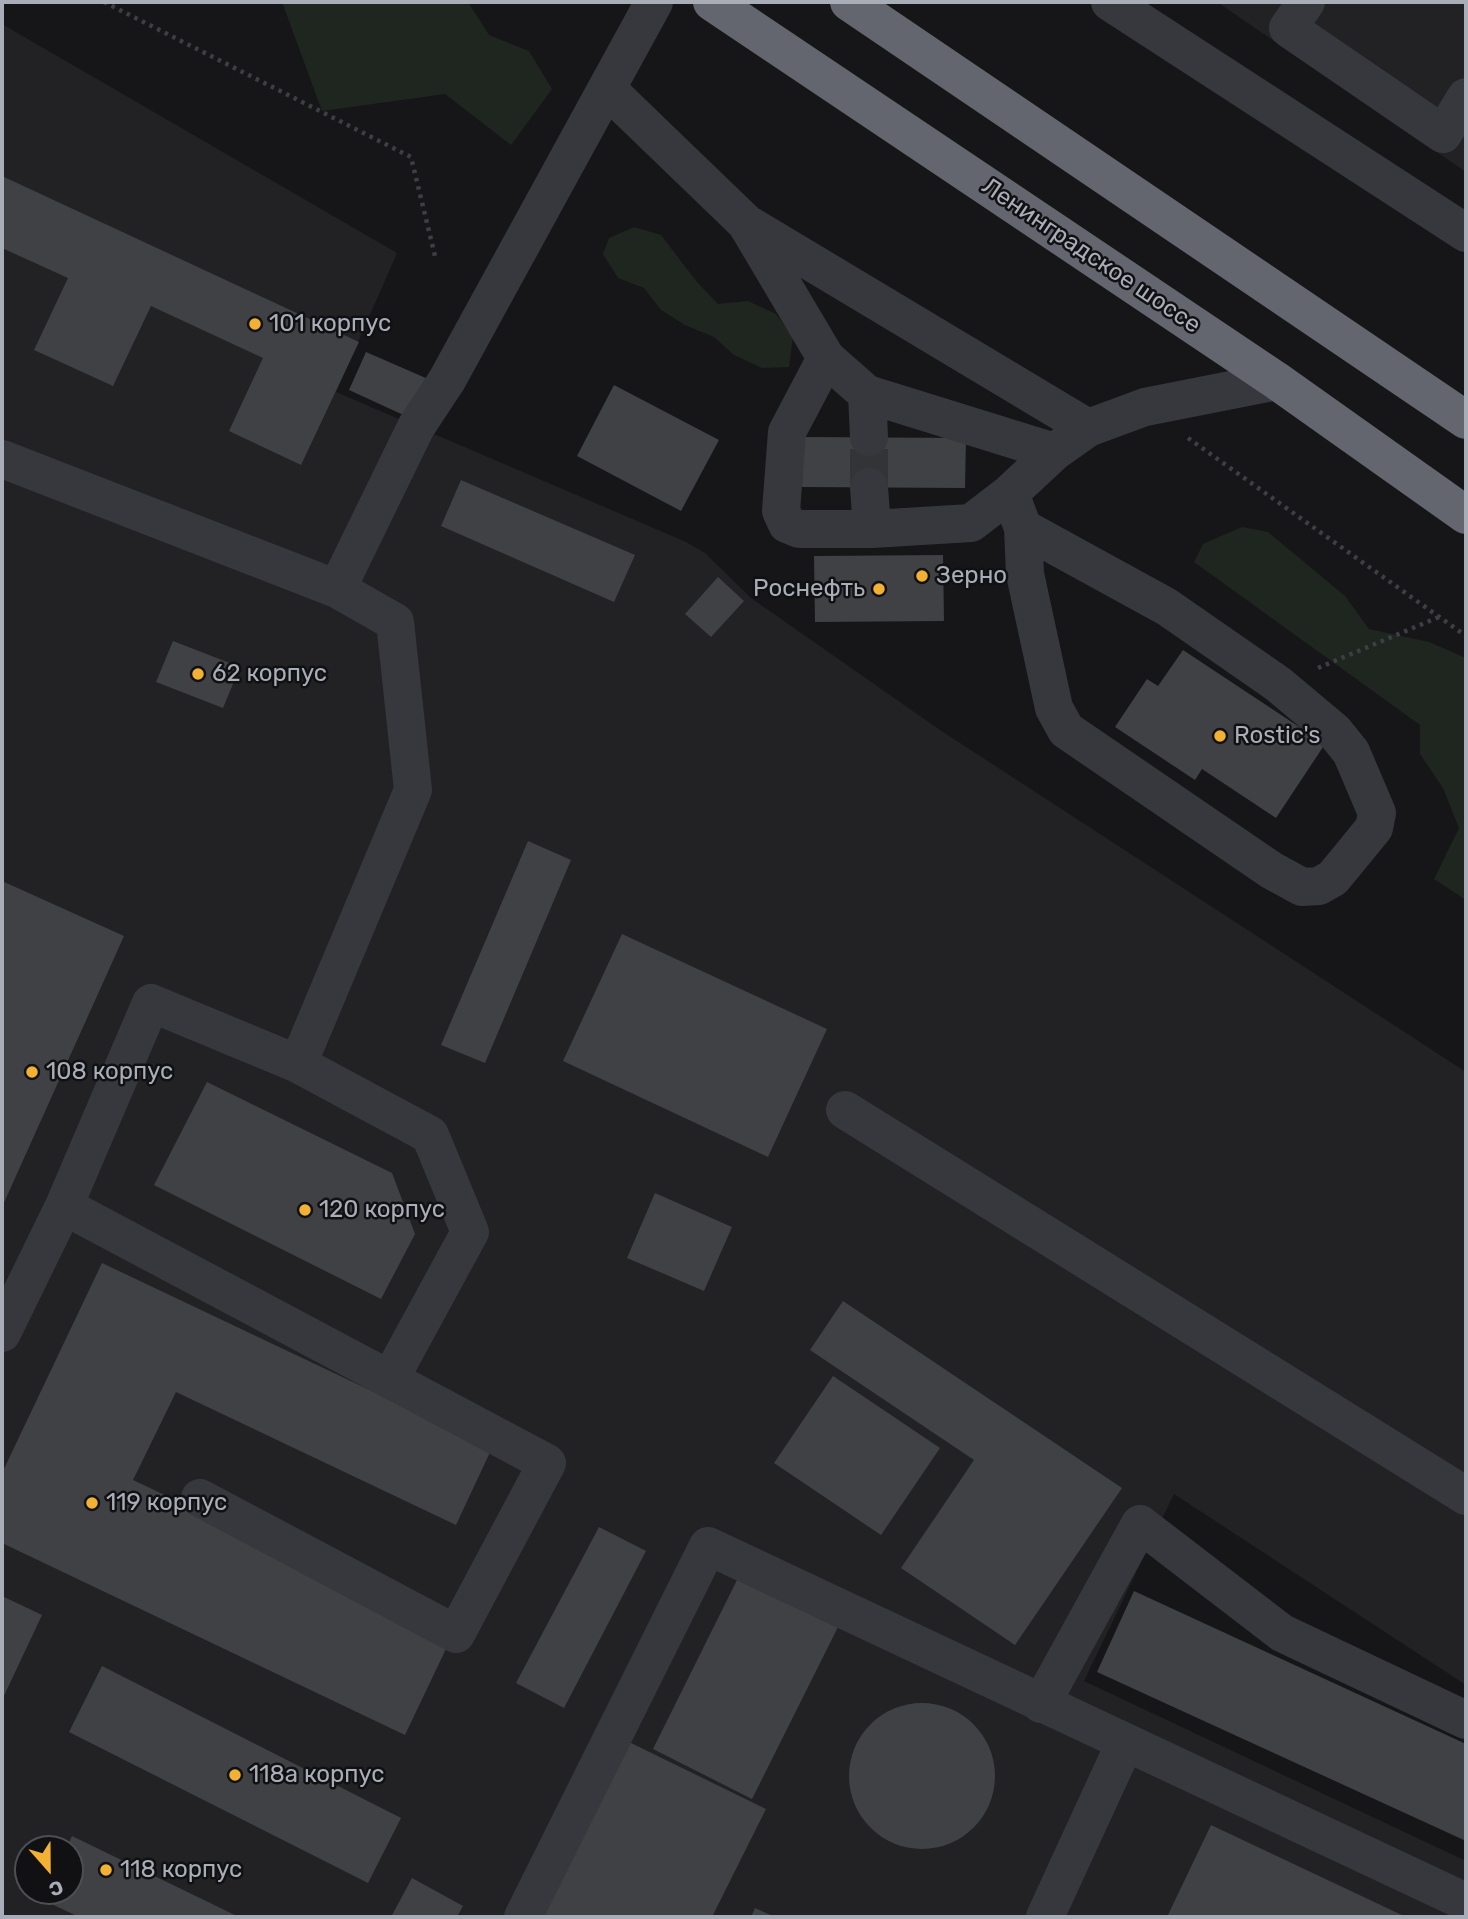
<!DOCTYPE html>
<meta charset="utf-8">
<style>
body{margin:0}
#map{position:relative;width:1468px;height:1919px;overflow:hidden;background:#161618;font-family:Rubik,sans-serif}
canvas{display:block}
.frame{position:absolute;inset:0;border:4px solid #a8adb8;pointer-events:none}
.north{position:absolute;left:14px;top:1835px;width:70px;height:70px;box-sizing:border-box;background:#111113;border:2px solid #4d4f55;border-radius:50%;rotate:159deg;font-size:19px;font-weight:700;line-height:28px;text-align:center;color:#a8adb8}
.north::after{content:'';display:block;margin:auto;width:24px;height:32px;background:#f2b134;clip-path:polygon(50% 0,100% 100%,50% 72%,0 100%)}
</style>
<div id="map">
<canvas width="1468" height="1919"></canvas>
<div class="frame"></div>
<div class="north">С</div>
</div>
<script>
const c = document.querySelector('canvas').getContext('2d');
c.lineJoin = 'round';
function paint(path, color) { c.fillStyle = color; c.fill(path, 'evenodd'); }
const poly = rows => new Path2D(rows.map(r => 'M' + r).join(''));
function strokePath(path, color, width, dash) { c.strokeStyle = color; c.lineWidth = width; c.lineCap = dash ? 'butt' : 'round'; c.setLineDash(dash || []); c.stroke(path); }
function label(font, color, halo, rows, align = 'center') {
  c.font = font + ' Rubik,sans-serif'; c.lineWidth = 5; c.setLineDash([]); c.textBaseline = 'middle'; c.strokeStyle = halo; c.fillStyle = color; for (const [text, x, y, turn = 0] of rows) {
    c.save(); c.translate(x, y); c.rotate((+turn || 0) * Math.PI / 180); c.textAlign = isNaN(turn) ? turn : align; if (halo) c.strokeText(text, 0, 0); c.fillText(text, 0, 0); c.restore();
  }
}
const built = poly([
 [1217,2,1466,2,1466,172],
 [2,24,397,253,336,392,686,542,705,553,751,598,940,730,1466,1072,1466,1685,1174,1494,1084,1681,1466,1861,1466,1917,2,1917],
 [28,1849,70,1849,70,1891,28,1891]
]);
const green = poly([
 [282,2,468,2,489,35,529,51,552,89,511,145,445,94,322,111],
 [634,227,661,235,697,282,718,304,748,301,776,314,793,337,789,367,762,368,734,355,714,337,685,325,661,310,644,288,618,278,603,254,609,238],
 [1242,527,1268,532,1345,596,1369,629,1429,642,1466,658,1466,900,1434,879,1459,828,1443,788,1420,754,1420,725,1194,562,1203,544]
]);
const building = poly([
 [2,176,359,342,301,465,229,431,263,358,151,306,113,386,34,350,68,278,2,248],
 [366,352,428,379,410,418,349,390],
 [614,385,719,440,681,511,577,456],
 [803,437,966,438,965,488,802,487],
 [461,480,635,555,614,602,441,526],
 [943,555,944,621,815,622,814,556],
 [718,577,744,601,711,637,685,614],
 [173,641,240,667,223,708,156,682],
 [1183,650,1325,744,1276,818,1202,769,1195,780,1115,727,1147,679,1158,686],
 [528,841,571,860,485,1063,441,1045],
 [2,881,124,936,2,1207],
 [622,934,827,1029,768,1157,563,1061],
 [207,1082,392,1173,415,1234,381,1299,154,1185],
 [655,1193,732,1227,704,1291,627,1258],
 [102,1263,492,1448,456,1525,176,1392,133,1480,454,1632,405,1735,2,1543,2,1473],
 [843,1301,1122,1488,1015,1645,901,1568,974,1460,810,1350],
 [833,1376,940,1448,881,1535,774,1463],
 [599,1527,646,1551,564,1708,516,1683],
 [738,1578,838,1627,752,1799,653,1749],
 [1134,1591,1466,1744,1466,1841,1097,1672],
 [2,1596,42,1615,2,1700],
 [102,1666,401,1818,368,1883,69,1732],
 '849 1776a73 73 0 1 1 146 0a73 73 0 1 1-146 0Z',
 [629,1742,766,1809,712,1917,541,1917],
 [1211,1825,1406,1917,1167,1917],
 [72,1836,239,1917,79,1917,41,1899,45,1891,70,1891,70,1849,66,1849],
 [412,1878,463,1906,457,1917,391,1917],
 [755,1908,775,1917,751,1917]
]);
const minorTunnel = poly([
 [869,487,869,437]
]);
const path = poly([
 [104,2,411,157,435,256],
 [1188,438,1466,636],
 [1318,668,1439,617]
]);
const minor = poly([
 [1110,2,1466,233],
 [1306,2,1288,28,1443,134,1466,97],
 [607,89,746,223,826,358,787,432,781,511,787,524,799,529,872,529,971,523,1010,493,1054,452,1088,428,1145,407,1277,381],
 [751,226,1088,428],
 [826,358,867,394,869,437],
 [867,394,1054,452],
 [2,459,337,589,395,622,413,790,298,1064,430,1135,470,1232,390,1379],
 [869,487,872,529],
 [1010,493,1023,528,1025,574,1054,708,1066,730,1271,870,1302,887,1319,886,1333,878,1374,828,1377,813,1351,752,1334,731,1278,684,1167,607,1023,528],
 [337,589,416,427,447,380,654,2],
 [845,1110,1466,1496],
 [64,1206,547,1463,456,1634,200,1498],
 [2,1333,64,1206,151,1003,298,1064],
 [1041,1704,1140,1524,1282,1633,1466,1720],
 [523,1917,708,1546,1466,1902],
 [1045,1917,1125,1743]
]);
const highway = poly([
 [712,2,1277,381,1466,515],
 [849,2,1466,420]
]);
const markers = [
 [255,324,7,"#f2b134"],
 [922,576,7,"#f2b134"],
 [879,589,7,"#f2b134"],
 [198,674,7,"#f2b134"],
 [1220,736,7,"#f2b134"],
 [32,1072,7,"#f2b134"],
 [305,1210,7,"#f2b134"],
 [92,1503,7,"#f2b134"],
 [235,1775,7,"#f2b134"],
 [106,1870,7,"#f2b134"]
];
const streetNames = [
 ["Ленинградское шоссе",1091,256,34]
];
const poiNames = [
 ["101 корпус",269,324],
 ["Зерно",936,576],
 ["Роснефть",865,589,"right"],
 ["62 корпус",212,674],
 ["Rostic's",1234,736],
 ["108 корпус",46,1072],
 ["120 корпус",319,1210],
 ["119 корпус",106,1503],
 ["118а корпус",249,1775],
 ["118 корпус",120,1870]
];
paint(built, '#222225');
paint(green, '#1e261f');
paint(building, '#404145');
strokePath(minorTunnel, '#333438', 38, [38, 19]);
strokePath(path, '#3d3f44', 4.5, [3.5, 5]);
strokePath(minor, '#37383d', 38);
strokePath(highway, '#63666e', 38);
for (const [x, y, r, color] of markers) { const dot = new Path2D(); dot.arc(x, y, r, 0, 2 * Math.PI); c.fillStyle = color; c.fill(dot); strokePath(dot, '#111113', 2.5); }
label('24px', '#a8adb8', '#111113', streetNames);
label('24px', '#a8adb8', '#111113', poiNames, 'left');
</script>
